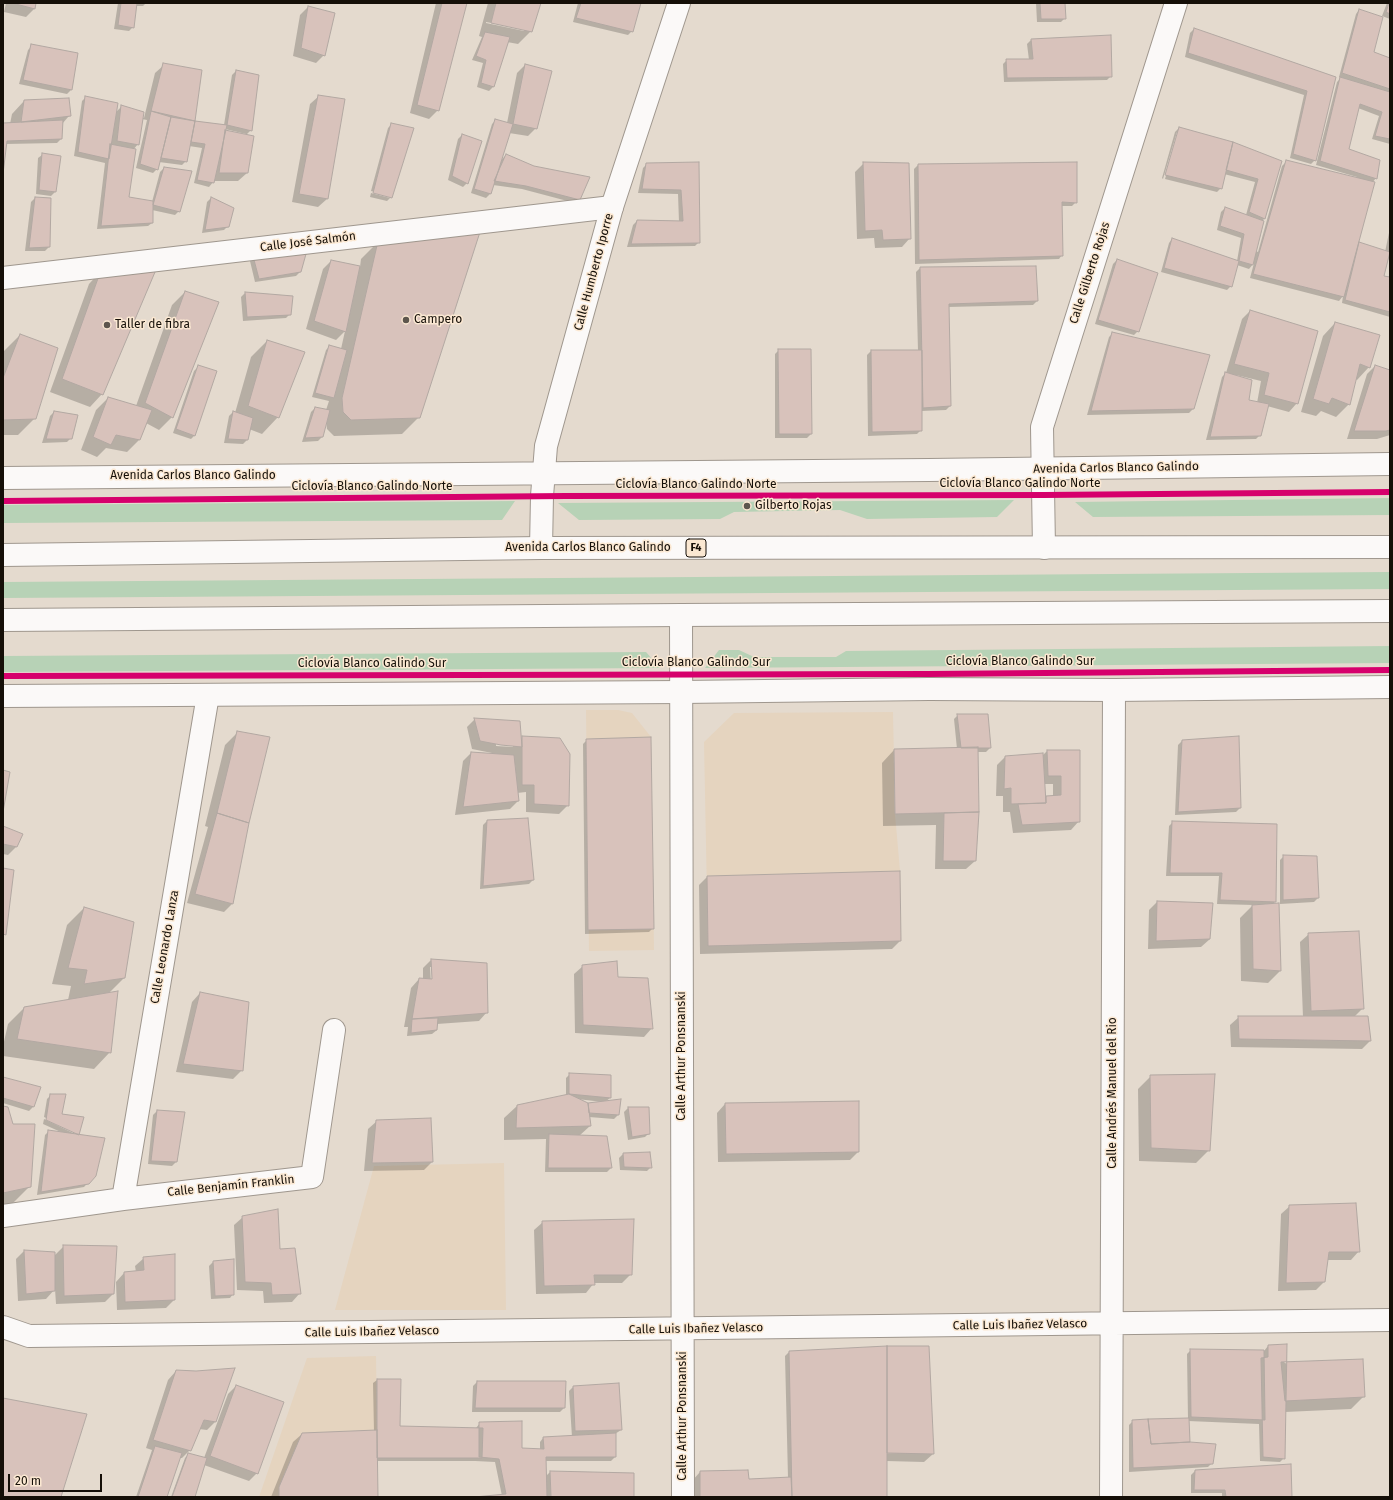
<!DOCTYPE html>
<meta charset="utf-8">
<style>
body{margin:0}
#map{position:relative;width:1393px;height:1500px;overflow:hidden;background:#e4dace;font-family:"Fira Sans",sans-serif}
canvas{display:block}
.frame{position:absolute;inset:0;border:4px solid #150f08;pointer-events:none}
.scale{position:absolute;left:8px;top:1474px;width:94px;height:18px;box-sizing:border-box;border:2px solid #150f08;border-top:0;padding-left:5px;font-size:12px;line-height:14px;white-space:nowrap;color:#150f08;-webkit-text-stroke:3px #fbe8d2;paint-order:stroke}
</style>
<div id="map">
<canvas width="1393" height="1500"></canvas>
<div class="frame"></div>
<div class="scale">20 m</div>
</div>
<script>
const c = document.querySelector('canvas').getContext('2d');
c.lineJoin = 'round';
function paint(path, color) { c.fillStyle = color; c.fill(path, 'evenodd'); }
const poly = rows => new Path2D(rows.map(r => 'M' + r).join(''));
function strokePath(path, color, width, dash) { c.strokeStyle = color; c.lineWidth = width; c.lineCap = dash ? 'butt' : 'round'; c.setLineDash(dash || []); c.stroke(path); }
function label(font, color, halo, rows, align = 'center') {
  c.font = font + ' "Fira Sans",sans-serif'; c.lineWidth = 3; c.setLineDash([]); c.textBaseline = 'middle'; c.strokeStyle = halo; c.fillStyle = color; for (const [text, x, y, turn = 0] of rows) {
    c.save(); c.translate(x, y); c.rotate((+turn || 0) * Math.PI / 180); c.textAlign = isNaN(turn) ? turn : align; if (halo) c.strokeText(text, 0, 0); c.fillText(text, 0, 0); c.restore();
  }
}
const built = poly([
 [586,710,618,710,632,713,651,737,654,950,589,951],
 [893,712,895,814,900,871,901,941,708,946,704,742,734,713],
 [504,1163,506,1310,335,1310,374,1166],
 [376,1356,378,1497,259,1497,307,1358]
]);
const green = poly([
 [1390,498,1390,515,1093,517,1075,502],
 [1014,500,997,517,867,519,840,510,734,512,720,519,579,520,558,503],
 [515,501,502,520,3,523,3,505],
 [1390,572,1390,589,3,598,3,582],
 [1390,646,1390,663,705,668,719,650,739,650,754,657,836,657,846,651],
 [646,652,660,668,3,672,3,656]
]);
const shadow = poly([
 [6,3,35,3,35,8,26,17,4,12],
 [118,3,146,3,143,6,136,6,133,27,129,31,114,29],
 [436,3,466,3,438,110,429,119,410,113],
 [488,3,540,3,531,31,518,44,507,42,493,87,489,91,477,87,483,63,472,60,482,37,479,36],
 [486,22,524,29,524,31,486,23],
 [578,3,640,3,632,31,628,35,573,22],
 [1036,3,1064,3,1065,18,1061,22,1037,22],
 [1387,3,1390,3,1390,19,1382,16],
 [308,7,324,55,316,63,293,56,300,15],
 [1359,10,1373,53,1390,59,1390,144,1372,139,1379,116,1358,108,1347,150,1376,178,1372,183,1358,242,1385,252,1390,228,1390,254,1383,276,1390,278,1390,317,1342,303,1343,296,1339,301,1250,278,1254,263,1249,269,1237,265,1231,286,1227,290,1161,272,1169,243,1172,239,1237,261,1241,238,1217,230,1221,212,1225,208,1246,215,1255,182,1224,174,1221,188,1217,192,1165,179,1179,132,1177,132,1163,179,1162,178,1175,132,1179,128,1281,162,1265,218,1262,221,1256,251,1258,252,1282,166,1286,162,1356,179,1357,177,1316,165,1337,82,1341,78,1339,77,1356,14],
 [1194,29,1335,77,1315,160,1311,164,1290,158,1304,95,1185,57,1190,33],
 [1031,40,1111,76,1107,80,1004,82,1003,64,1007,60,1029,60,1027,44],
 [32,46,71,90,67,94,19,84,28,50],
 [164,65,201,71,194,121,224,125,232,75,236,71,251,130,246,135,246,134,225,129,247,173,238,181,214,181,209,187,194,183,202,148,189,146,186,161,182,165,159,162,157,169,153,173,136,168,147,120,142,119,138,144,133,150,128,198,152,202,160,172,164,168,179,211,175,215,152,210,152,223,148,226,97,229,105,163,74,156,82,101,86,97,116,112,122,106,144,118,155,73],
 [525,65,536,128,528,136,509,133,501,160,506,155,579,199,575,203,522,189,493,185,490,194,486,198,471,193,492,124,496,120,507,123,517,73],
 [319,96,327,199,318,207,292,202,310,104],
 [24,101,69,116,62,124,61,139,57,143,6,144,3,167,3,124,10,124,12,114],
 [392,124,391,197,390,198,390,196,371,191,388,128],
 [462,135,467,183,463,187,448,180,458,139],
 [42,155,55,192,51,196,36,194,38,158],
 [698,163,699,242,695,246,627,247,633,225,637,221,679,222,678,194,638,193,643,168,647,164],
 [864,163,910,238,902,247,875,248,874,238,857,239,855,172],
 [1076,163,1076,202,1072,206,1061,206,1062,255,1059,259,915,264,914,169,918,165],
 [371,193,390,198,387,201,370,197],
 [35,198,49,247,45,251,25,251,31,202],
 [211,198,228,226,224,230,202,233,207,202],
 [378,242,419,417,402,434,334,436,327,429,326,421,322,437,318,441,302,442,311,412,315,408,326,410,329,401,312,397,326,350,330,346,341,349,345,331,336,340,306,329,323,269,331,261,360,267,361,259],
 [254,257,300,272,296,276,255,282,250,261],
 [1117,260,1138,331,1134,335,1095,324,1113,264],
 [920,268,1037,301,1033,305,948,307,950,406,946,410,921,411,921,430,917,434,868,436,867,355,871,351,918,351,916,272],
 [101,271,102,394,90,407,50,392,89,284],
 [185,292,172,417,159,430,146,423,139,440,127,452,106,448,97,457,81,450,96,410,108,398,136,406,172,305],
 [245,293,290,314,286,318,243,321,241,297],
 [1250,311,1297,403,1289,412,1267,406,1260,435,1256,439,1206,440,1222,377,1226,373,1242,319],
 [1236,375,1261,381,1257,403,1247,400,1236,377],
 [1335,323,1369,367,1357,380,1355,379,1349,404,1336,417,1321,411,1316,416,1301,412,1323,336],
 [1113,333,1193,409,1189,413,1087,415,1109,337],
 [20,335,35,418,18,435,3,435,3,352],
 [267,341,278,417,262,434,249,429,247,440,243,444,224,443,229,416,233,412,235,413,251,357],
 [779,350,811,434,807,438,775,438,775,354],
 [1375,366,1390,371,1390,435,1377,439,1347,439,1367,374],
 [198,367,195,435,191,439,173,433,194,371],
 [54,412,71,438,67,442,42,443,50,416],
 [958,715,990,748,986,752,977,752,978,812,975,861,966,869,935,869,936,825,883,826,882,763,894,750,957,749,954,719],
 [475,719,521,739,523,737,568,805,559,814,526,812,526,792,517,793,518,801,510,809,455,815,463,761,471,753,492,754,492,753,472,749,467,727],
 [496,744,513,745,513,747,496,746],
 [238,732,248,823,232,904,224,912,187,903,208,827,205,826,225,745],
 [587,740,653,928,649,932,585,934,583,744],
 [1182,741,1240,808,1236,812,1175,815,1178,745],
 [1047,751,1079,751,1079,821,1071,830,1013,833,1010,812,1003,812,1003,796,996,796,997,765,1005,757,1042,756],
 [1044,784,1053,784,1053,797,1045,797],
 [487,821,533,880,529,884,480,889,483,825],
 [1173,822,1275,902,1272,905,1280,971,1268,983,1241,981,1240,918,1253,905,1217,904,1219,876,1166,876,1169,826],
 [3,828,22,835,16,847,8,855,3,854],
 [1284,856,1318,898,1314,902,1280,904,1280,860],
 [707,877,900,941,892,949,700,954,699,885],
 [1157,902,1210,939,1201,947,1148,949,1149,910],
 [84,908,124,978,108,994,110,1052,94,1069,3,1056,3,1046,8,1024,25,1007,68,1000,71,986,52,984,67,925],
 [1309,934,1363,1008,1354,1017,1370,1041,1362,1049,1231,1047,1230,1025,1239,1017,1303,1017,1300,942],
 [431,960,487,1012,479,1021,437,1024,437,1030,432,1034,407,1036,408,1027,404,1027,411,988,419,979,423,979,423,968],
 [430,967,432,967,433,984,431,984],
 [583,966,617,978,652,1028,644,1037,575,1033,574,974],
 [200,993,242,1070,233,1079,176,1072,192,1002],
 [570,1074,610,1076,610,1098,605,1102,618,1115,614,1119,589,1117,590,1126,579,1136,606,1137,611,1168,607,1172,545,1172,546,1139,504,1140,504,1118,517,1106,566,1096,566,1078],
 [577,1099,603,1102,588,1104],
 [1151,1076,1209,1150,1196,1163,1139,1161,1138,1089],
 [3,1078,39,1087,33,1107,29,1111,3,1103],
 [51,1095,61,1114,82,1117,78,1135,95,1175,84,1187,37,1195,45,1135,49,1131,63,1133,43,1124,44,1119,77,1135,77,1132,44,1117,47,1099],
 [725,1104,858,1152,850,1160,718,1162,717,1113],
 [3,1107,30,1186,6,1210,3,1211],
 [628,1108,649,1133,645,1137,628,1140,624,1112],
 [157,1111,176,1162,172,1166,148,1164,153,1115],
 [377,1121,432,1162,424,1170,364,1171,368,1129],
 [623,1154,651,1167,647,1171,620,1170,619,1158],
 [1290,1206,1359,1251,1351,1260,1327,1260,1324,1282,1316,1290,1278,1291,1281,1214],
 [243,1217,279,1250,300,1293,292,1302,264,1303,263,1291,237,1290,234,1225],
 [543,1222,631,1274,622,1283,594,1283,586,1293,536,1294,534,1230],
 [64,1246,113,1294,105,1302,56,1304,55,1289,46,1299,18,1301,16,1259,24,1251,54,1256],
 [144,1258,174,1300,166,1308,117,1310,116,1282,124,1273,136,1272,135,1266],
 [213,1262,233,1294,230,1298,211,1299,209,1266],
 [1268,1346,1285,1363,1364,1396,1351,1409,1285,1412,1284,1458,1280,1462,1260,1461,1259,1424,1188,1421,1189,1443,1212,1463,1208,1467,1129,1472,1129,1425,1133,1421,1188,1419,1187,1354,1191,1350,1264,1351],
 [789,1352,933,1454,924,1462,886,1461,886,1497,692,1497,692,1481,700,1472,748,1480,788,1478,785,1356],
 [176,1371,215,1422,207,1430,199,1429,190,1450,182,1458,179,1458,166,1497,136,1497,152,1450,146,1448,168,1380],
 [377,1380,399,1427,476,1428,480,1423,521,1449,540,1450,540,1442,543,1438,572,1437,569,1391,573,1387,621,1430,615,1434,615,1457,611,1461,545,1461,545,1477,550,1472,633,1497,486,1497,502,1496,495,1462,475,1461,377,1461,377,1497,271,1497,293,1442,302,1434,374,1432,373,1383],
 [477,1382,564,1408,560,1412,472,1412,473,1386],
 [236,1386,257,1473,249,1481,204,1465,194,1497,171,1497,185,1458,189,1454,204,1458,228,1394],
 [1195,1471,1291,1497,1222,1497,1222,1493,1191,1493,1191,1475]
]);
const building = poly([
 [12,3,36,3,35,9,12,3],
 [121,3,139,3,137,3,134,28,118,25,121,3],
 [442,3,467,3,439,111,417,105,442,3],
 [496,3,541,3,532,32,491,23,496,3],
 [581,3,641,3,633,32,576,18,581,3],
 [1040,3,1065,3,1066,19,1041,19,1040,3],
 [1389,3,1390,3,1390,14,1386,12,1389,3],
 [308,6,335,13,325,56,301,48,308,6],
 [1359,9,1383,17,1374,52,1390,58,1390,89,1342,73,1359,9],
 [1194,28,1336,77,1316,161,1293,154,1307,91,1188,53,1194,28],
 [485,32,510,37,494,87,481,83,486,60,476,56,485,32],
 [1111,35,1112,77,1007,78,1006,59,1033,59,1031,39,1111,35],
 [31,44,78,53,72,90,23,80,31,44],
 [163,63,202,70,195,121,151,111,163,63],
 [525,64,552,71,537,129,513,124,525,64],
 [236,70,259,75,252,131,227,125,236,70],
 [1340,77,1390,92,1390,139,1375,136,1382,112,1360,104,1349,149,1380,160,1377,179,1320,161,1340,77],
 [318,95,345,99,328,199,299,194,318,95],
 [85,96,118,103,109,159,78,152,85,96],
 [69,98,71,116,21,122,24,100,69,98],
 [121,105,144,112,139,145,117,141,121,105],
 [151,111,171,117,158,170,140,164,151,111],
 [171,117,195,121,187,162,161,158,171,117],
 [495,119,513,124,491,194,474,189,495,119],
 [63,120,62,139,7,141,3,174,3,123,63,120],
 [195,121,227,125,214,183,197,180,205,144,191,142,195,121],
 [391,123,414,128,392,198,373,193,391,123],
 [1179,127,1233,142,1222,189,1165,175,1179,127],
 [225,130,254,136,248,173,219,173,225,130],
 [462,134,482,141,468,184,452,176,462,134],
 [1233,142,1282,161,1265,219,1249,212,1258,179,1226,170,1233,142],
 [110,144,136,149,129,197,153,201,153,223,101,226,110,144],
 [42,153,61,156,56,192,39,190,42,153],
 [506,154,534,166,590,177,580,200,526,186,494,181,506,154],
 [1286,160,1375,182,1344,297,1253,274,1286,160],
 [699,162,700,243,631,244,637,220,683,221,681,190,642,189,646,163,699,162],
 [863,162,909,163,911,239,883,240,882,230,865,231,863,162],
 [1077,162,1077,203,1062,202,1063,256,919,260,918,164,1077,162],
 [164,167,192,171,180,212,153,205,164,167],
 [35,197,51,198,50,247,29,248,35,197],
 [211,197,234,208,229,227,205,230,211,197],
 [1225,207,1264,221,1253,265,1239,261,1244,234,1220,226,1225,207],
 [480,232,420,418,351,420,343,412,342,398,378,241,480,232],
 [1172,238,1239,261,1232,287,1164,268,1172,238],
 [1359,242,1390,252,1384,276,1390,277,1390,312,1345,300,1359,242],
 [306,254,301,272,259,279,253,256,306,254],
 [1117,259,1158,273,1139,332,1098,320,1117,259],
 [331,260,360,266,346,332,314,321,331,260],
 [158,265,103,395,62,379,101,270,158,265],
 [1036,266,1038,301,949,304,951,406,923,408,920,267,1036,266],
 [185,291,219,302,173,418,145,403,185,291],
 [245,292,293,296,291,315,247,317,245,292],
 [1250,310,1318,331,1298,404,1264,395,1269,373,1234,364,1250,310],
 [1335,322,1380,335,1370,368,1360,364,1350,405,1332,398,1329,404,1313,399,1335,322],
 [1112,332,1210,355,1194,409,1091,411,1112,332],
 [20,334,58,348,36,419,3,420,3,378,20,334],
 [267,340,305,352,279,418,248,406,267,340],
 [329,345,347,350,334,398,315,393,329,345],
 [778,349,811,349,812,434,779,434,778,349],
 [871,350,922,350,922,431,872,432,871,350],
 [198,365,217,371,195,436,176,429,198,365],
 [1375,365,1390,370,1390,430,1386,431,1354,431,1375,365],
 [1225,372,1252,380,1249,400,1269,404,1261,436,1210,437,1225,372],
 [108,397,152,410,140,440,116,435,111,445,93,437,108,397],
 [315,407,330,410,323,437,305,438,315,407],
 [54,411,78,415,72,439,46,439,54,411],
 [233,411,253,418,248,440,228,439,233,411],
 [957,714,988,714,991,748,961,748,957,714],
 [474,718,520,721,522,747,501,745,480,741,474,718],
 [237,731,270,737,249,823,217,813,237,731],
 [522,736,560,738,570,754,569,806,534,804,534,785,522,785,522,736],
 [1239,736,1241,808,1178,812,1182,740,1239,736],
 [651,737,654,929,588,930,586,739,651,737],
 [978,747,979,812,895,814,894,749,978,747],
 [1047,750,1080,750,1080,822,1022,825,1018,804,1046,803,1046,796,1061,795,1061,776,1048,776,1047,750],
 [471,752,514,755,519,801,463,807,471,752],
 [1043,753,1046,803,1011,804,1011,788,1004,789,1005,756,1043,753],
 [3,770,10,772,3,812,3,770],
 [979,812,976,861,943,861,944,813,979,812],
 [217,813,249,823,233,904,195,894,217,813],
 [528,818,534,880,483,886,487,820,528,818],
 [1172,821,1277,824,1276,902,1220,900,1222,873,1170,873,1172,821],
 [3,826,23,834,17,847,3,844,3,826],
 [1283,855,1317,856,1319,898,1283,900,1283,855],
 [3,868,14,870,6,935,3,934,3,868],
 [900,871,901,941,708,946,707,876,900,871],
 [1157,901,1213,903,1210,939,1156,941,1157,901],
 [1279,903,1281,971,1253,969,1252,905,1279,903],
 [84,907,134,922,125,978,84,984,87,970,68,968,84,907],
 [1359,931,1364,1009,1311,1011,1308,933,1359,931],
 [431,959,487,963,488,1013,412,1019,419,978,432,979,431,959],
 [617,961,618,977,648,978,653,1029,583,1025,582,965,617,961],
 [118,991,111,1053,17,1039,24,1007,118,991],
 [200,992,249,1002,243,1071,183,1064,200,992],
 [1238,1016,1368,1016,1371,1041,1239,1039,1238,1016],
 [438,1018,437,1030,411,1033,412,1019,438,1018],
 [569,1073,611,1075,611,1098,569,1094,569,1073],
 [1215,1074,1210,1151,1151,1148,1150,1075,1215,1074],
 [3,1077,41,1087,34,1107,3,1098,3,1077],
 [50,1094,66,1094,62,1114,84,1117,79,1135,46,1120,50,1094],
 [569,1094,588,1103,591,1126,516,1128,517,1105,569,1094],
 [621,1099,619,1115,589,1113,588,1103,621,1099],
 [859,1101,859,1152,726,1154,725,1103,859,1101],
 [3,1106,8,1107,13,1124,35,1124,31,1187,3,1193,3,1106],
 [628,1107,649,1107,650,1134,632,1137,628,1107],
 [157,1110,185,1112,177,1162,151,1161,157,1110],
 [431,1118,433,1162,372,1163,376,1120,431,1118],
 [48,1130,105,1138,96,1176,89,1184,41,1192,48,1130],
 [549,1134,607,1136,612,1168,548,1168,549,1134],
 [650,1152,652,1168,624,1167,623,1153,650,1152],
 [1356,1203,1360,1252,1329,1252,1325,1282,1286,1283,1289,1205,1356,1203],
 [278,1209,280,1249,295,1248,301,1294,272,1295,271,1283,245,1282,242,1216,278,1209],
 [634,1219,632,1275,594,1275,595,1285,544,1286,542,1221,634,1219],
 [63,1245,117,1246,114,1294,64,1296,63,1245],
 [24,1250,55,1252,55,1291,26,1294,24,1250],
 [175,1254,175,1300,125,1302,124,1272,144,1270,143,1257,175,1254],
 [234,1259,234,1295,215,1296,213,1261,234,1259],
 [1287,1344,1285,1459,1263,1457,1261,1358,1268,1357,1268,1345,1287,1344],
 [887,1346,887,1497,792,1497,789,1351,887,1346],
 [887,1346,929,1346,934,1454,887,1453,887,1346],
 [1190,1349,1264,1350,1265,1420,1191,1417,1190,1349],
 [1363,1359,1365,1397,1285,1401,1281,1362,1363,1359],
 [235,1368,216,1422,204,1420,191,1451,153,1440,176,1370,196,1371,235,1368],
 [377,1379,401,1379,400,1426,483,1428,482,1458,377,1458,377,1379],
 [477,1381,566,1381,565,1408,475,1408,477,1381],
 [619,1383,622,1430,575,1431,573,1386,619,1383],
 [236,1385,284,1402,258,1474,210,1456,236,1385],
 [3,1398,87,1414,61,1497,3,1497,3,1398],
 [1189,1418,1190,1442,1151,1444,1148,1419,1189,1418],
 [1148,1419,1151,1444,1190,1442,1216,1444,1213,1464,1133,1468,1132,1420,1148,1419],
 [522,1421,522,1448,544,1449,543,1437,616,1433,616,1457,546,1457,547,1497,474,1497,506,1494,499,1459,479,1457,479,1422,522,1421],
 [377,1430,378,1497,279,1497,279,1487,302,1433,377,1430],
 [155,1446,182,1453,167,1497,138,1497,155,1446],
 [188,1453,207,1458,195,1497,172,1497,188,1453],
 [1291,1464,1292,1497,1226,1497,1225,1490,1194,1490,1195,1470,1291,1464],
 [748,1470,749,1479,791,1477,792,1497,700,1497,700,1471,748,1470],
 [550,1471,634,1473,634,1497,551,1497,550,1471]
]);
const street = poly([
 [3,278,612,207],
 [1044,548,1042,427,1176,3],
 [681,615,683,1497],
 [123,1199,208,695],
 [3,1216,123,1199,312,1177,334,1030],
 [3,1327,29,1336,1390,1320],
 [1111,1497,1114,690]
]);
const secondary = poly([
 [3,478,929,470,1390,464],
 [541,548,542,496,546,446,612,207,679,3],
 [3,696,682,692,929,689,1114,690,1390,687]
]);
const highway = poly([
 [3,555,541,548,1390,547],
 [3,620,681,615,1390,611]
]);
const cycleway = poly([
 [3,501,566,496,1044,495,1390,492],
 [3,676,929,674,1390,670]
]);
const markers = [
 [406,320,4,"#5d564d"],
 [107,325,4,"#5d564d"],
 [747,506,4,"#5d564d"]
];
const shields = [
 [696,548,20]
];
const shieldNames = [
 ["F4",696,548]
];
const streetNames = [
 ["Calle José Salmón",308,242,-7],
 ["Calle Humberto Iporre",594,272,-75],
 ["Calle Gilberto Rojas",1090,273,-72],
 ["Avenida Carlos Blanco Galindo",1116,468,-1],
 ["Avenida Carlos Blanco Galindo",193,476],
 ["Ciclovía Blanco Galindo Norte",1020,484],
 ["Ciclovía Blanco Galindo Norte",696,485],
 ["Ciclovía Blanco Galindo Norte",372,487],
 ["Avenida Carlos Blanco Galindo",588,548],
 ["Ciclovía Blanco Galindo Sur",1020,662],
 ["Ciclovía Blanco Galindo Sur",696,663],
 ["Ciclovía Blanco Galindo Sur",372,664],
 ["Calle Leonardo Lanza",165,947,-80],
 ["Calle Arthur Ponsnanski",682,1056,-90],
 ["Calle Andrés Manuel del Rio",1113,1093,-90],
 ["Calle Benjamín Franklin",231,1186,-6],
 ["Calle Luis Ibañez Velasco",1020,1325,-1],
 ["Calle Luis Ibañez Velasco",696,1329,-1],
 ["Calle Luis Ibañez Velasco",372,1332,-1],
 ["Calle Arthur Ponsnanski",683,1416,-90]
];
const poiNames = [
 ["Campero",414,320],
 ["Taller de fibra",115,325],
 ["Gilberto Rojas",755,506]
];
paint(built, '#e5d4bf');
paint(green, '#b7d2b6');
paint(shadow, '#0003');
paint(building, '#d8c2bb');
strokePath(building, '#b2a8a2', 1);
strokePath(street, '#9f978e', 24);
strokePath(secondary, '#9f978e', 24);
strokePath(highway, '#9f978e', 24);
strokePath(street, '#fbf9f8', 22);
strokePath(secondary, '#fbf9f8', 22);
strokePath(highway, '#fbf9f8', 22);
strokePath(cycleway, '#d6006c', 6);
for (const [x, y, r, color] of markers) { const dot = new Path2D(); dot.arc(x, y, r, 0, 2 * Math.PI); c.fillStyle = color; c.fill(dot); strokePath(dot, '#fbe8d2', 1.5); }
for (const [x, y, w] of shields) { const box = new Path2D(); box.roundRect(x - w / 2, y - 9, w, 18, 3); c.fillStyle = '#fbe8d2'; c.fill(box); strokePath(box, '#150f08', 1); }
label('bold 11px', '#150f08', null, shieldNames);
label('12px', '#150f08', '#fbe8d2', streetNames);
label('12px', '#150f08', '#fbe8d2', poiNames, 'left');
</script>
